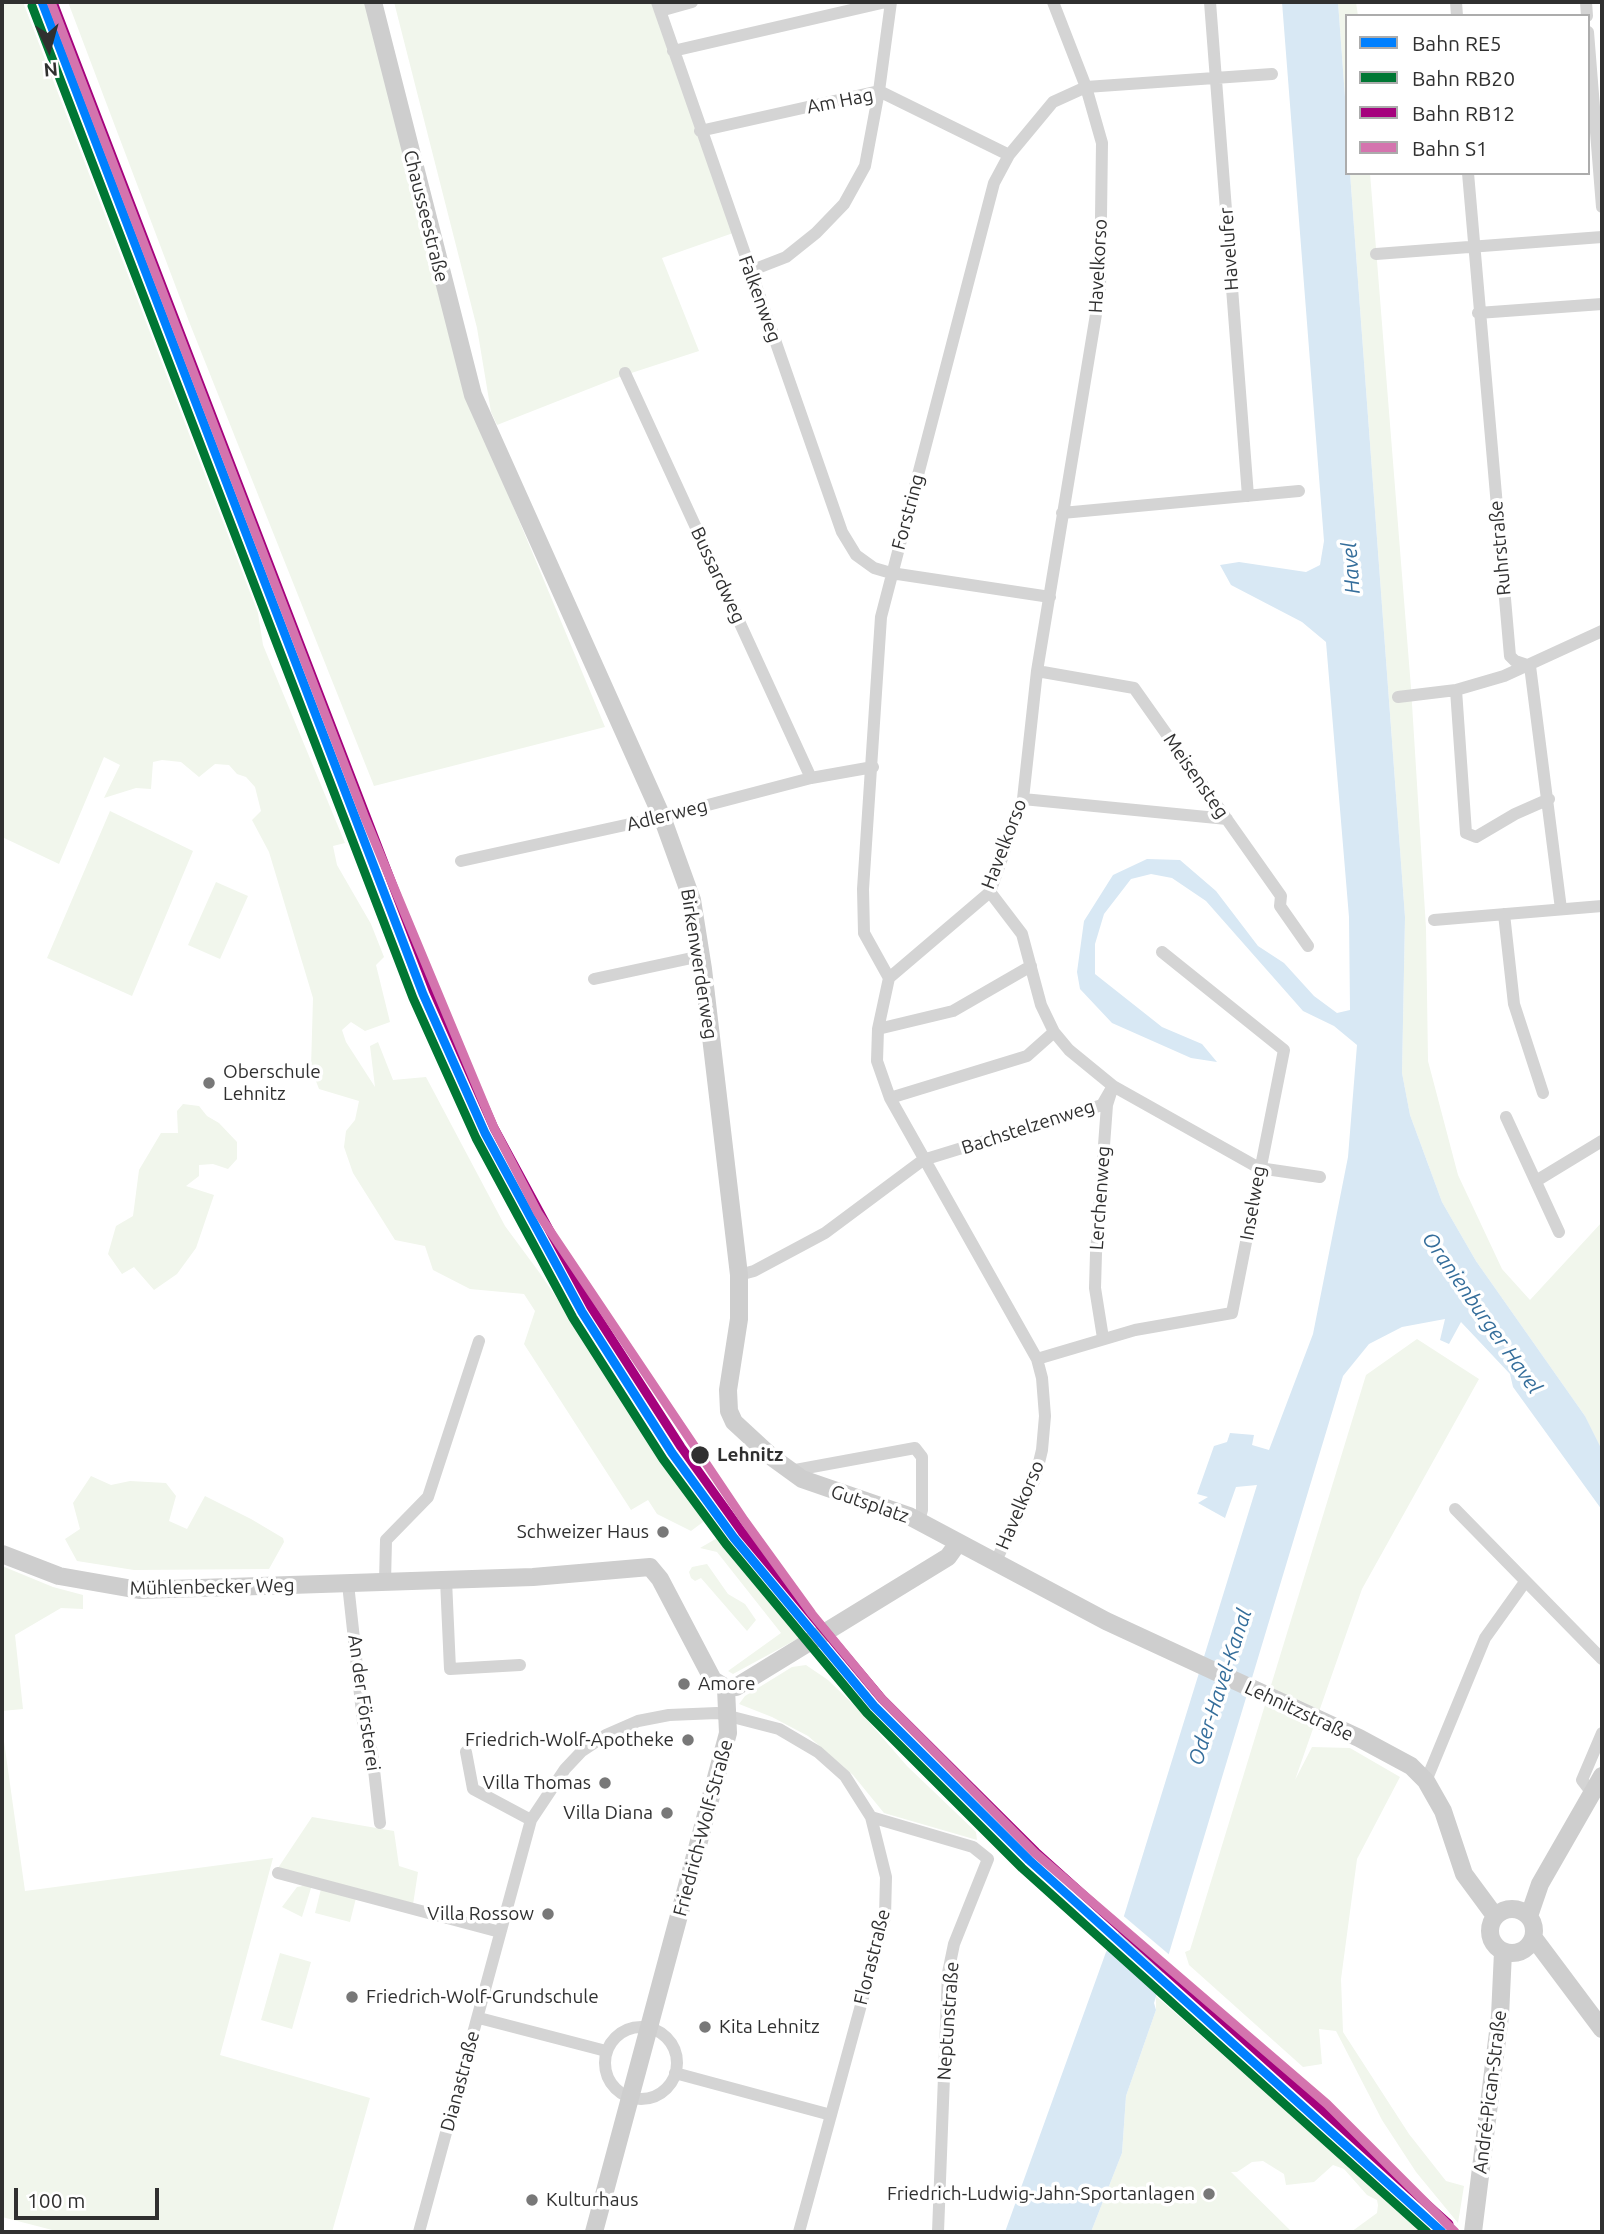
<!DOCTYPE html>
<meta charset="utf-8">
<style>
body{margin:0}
#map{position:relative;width:1604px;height:2234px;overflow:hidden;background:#fff;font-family:Ubuntu,sans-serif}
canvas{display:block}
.frame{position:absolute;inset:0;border:4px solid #303030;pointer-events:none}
.legend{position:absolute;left:1345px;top:14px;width:245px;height:161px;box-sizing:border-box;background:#fff;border:2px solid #acacac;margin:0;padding:9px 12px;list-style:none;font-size:21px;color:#303030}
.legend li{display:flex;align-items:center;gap:14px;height:35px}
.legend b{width:35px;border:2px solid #acacac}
.north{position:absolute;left:14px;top:14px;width:70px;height:70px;-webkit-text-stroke:5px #fff;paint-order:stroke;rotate:175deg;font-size:19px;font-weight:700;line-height:28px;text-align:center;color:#303030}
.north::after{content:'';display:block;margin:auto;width:24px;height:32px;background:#303030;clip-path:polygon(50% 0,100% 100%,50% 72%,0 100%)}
.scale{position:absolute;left:14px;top:2188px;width:145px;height:32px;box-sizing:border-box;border:4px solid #303030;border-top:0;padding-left:9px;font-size:21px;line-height:24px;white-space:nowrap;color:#303030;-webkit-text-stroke:5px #fff;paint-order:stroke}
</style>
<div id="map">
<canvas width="1604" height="2234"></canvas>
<div class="frame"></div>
<ul class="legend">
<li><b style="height:9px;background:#0080ff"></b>Bahn RE5</li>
<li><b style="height:9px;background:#007734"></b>Bahn RB20</li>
<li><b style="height:9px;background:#a5027d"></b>Bahn RB12</li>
<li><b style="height:9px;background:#d474ae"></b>Bahn S1</li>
</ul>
<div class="north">N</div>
<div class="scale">100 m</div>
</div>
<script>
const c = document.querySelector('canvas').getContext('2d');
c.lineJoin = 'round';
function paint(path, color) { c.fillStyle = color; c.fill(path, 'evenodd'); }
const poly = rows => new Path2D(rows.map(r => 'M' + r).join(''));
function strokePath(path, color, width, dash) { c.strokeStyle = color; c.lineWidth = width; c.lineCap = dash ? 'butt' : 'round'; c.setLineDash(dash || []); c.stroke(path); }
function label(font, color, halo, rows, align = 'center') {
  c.font = font + ' Ubuntu,sans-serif'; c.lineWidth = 7; c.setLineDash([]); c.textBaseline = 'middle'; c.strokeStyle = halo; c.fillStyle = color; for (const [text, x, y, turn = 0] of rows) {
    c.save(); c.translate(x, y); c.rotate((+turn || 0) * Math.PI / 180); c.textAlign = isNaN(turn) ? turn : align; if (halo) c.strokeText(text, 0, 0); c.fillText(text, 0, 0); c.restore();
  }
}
const green = poly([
 [2,2,23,2,258,613,263,645,345,843,333,846,337,865,371,924,384,957,376,965,390,1022,365,1031,351,1022,342,1030,346,1042,375,1087,370,1046,378,1042,393,1080,426,1077,505,1226,539,1272,707,1519,691,1531,657,1514,648,1500,631,1510,524,1344,535,1311,524,1294,470,1289,433,1270,425,1246,395,1240,353,1173,344,1147,346,1131,355,1120,359,1101,319,1089,311,1068,313,998,269,852,252,820,261,811,255,787,246,777,237,774,229,765,215,764,199,777,181,762,162,760,153,762,151,789,136,788,104,798,120,765,104,757,59,864,2,837],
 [68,2,366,2,468,398,605,727,374,786,188,319],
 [394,2,657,2,736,232,662,258,699,351,619,377,497,425,491,412,477,328],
 [1338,2,1356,2,1358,16,1347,16,1347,124],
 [1350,173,1370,173,1411,688,1426,928,1428,1061,1458,1175,1502,1269,1530,1300,1602,1222,1602,1450,1585,1416,1476,1261,1442,1202,1410,1115,1402,1073,1405,917],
 [110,811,193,851,132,996,47,958],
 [216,882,248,896,220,959,188,945],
 [183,1104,199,1106,207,1116,219,1123,237,1142,237,1159,228,1169,213,1164,199,1165,199,1176,186,1186,214,1195,196,1248,177,1274,154,1290,134,1267,122,1274,108,1254,116,1226,133,1216,139,1170,161,1133,178,1133,177,1111],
 [1417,1339,1479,1379,1362,1589,1295,1780,1312,1747,1350,1748,1400,1777,1357,1859,1341,1979,1343,2032,1409,2134,1446,2181,1464,2186,1458,2223,1416,2172,1382,2120,1336,2031,1319,2029,1322,2064,1303,2067,1189,1965,1185,1952,1190,1950,1366,1375],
 [91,1476,111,1485,130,1481,166,1483,176,1496,169,1521,187,1529,205,1496,251,1519,283,1538,284,1542,269,1569,134,1570,77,1561,65,1539,80,1529,73,1503],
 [719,1537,801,1637,733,1674,728,1671,781,1633,717,1552,700,1548],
 [707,1564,728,1594,745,1604,756,1620,747,1631,701,1578,695,1581,691,1578,689,1572,692,1567],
 [2,1566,53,1587,83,1595,83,1609,61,1608,15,1635,23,1709,2,1711],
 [806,1665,828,1680,855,1706,907,1766,976,1832,977,1840,884,1813,853,1775,808,1736,772,1717,739,1704,745,1696,792,1667],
 [2,1727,25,1891,273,1858,220,2055,370,2098,332,2232,60,2232,2,2217],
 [312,1817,394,1831,399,1866,418,1872,412,1911,312,1885,302,1917,282,1907,297,1887,303,1886,274,1874],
 [321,1889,356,1898,350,1922,315,1913],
 [280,1953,311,1962,292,2029,261,2020],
 [1156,1996,1308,2130,1314,2128,1424,2232,1351,2232,1377,2213,1378,2205,1377,2200,1367,2195,1344,2169,1333,2165,1314,2182,1286,2185,1284,2174,1263,2161,1252,2162,1237,2172,1231,2172,1292,2232,1091,2232,1122,2153,1126,2096,1156,2010]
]);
const water = poly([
 [1282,2,1338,2,1347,124,1347,173,1350,173,1405,917,1402,1073,1410,1115,1442,1202,1476,1261,1585,1416,1602,1450,1602,1510,1513,1387,1510,1374,1461,1322,1449,1344,1440,1340,1445,1319,1402,1327,1369,1344,1343,1376,1154,2003,1156,2010,1126,2096,1122,2153,1091,2232,1005,2232,1106,1952,1119,1932,1257,1485,1236,1487,1225,1518,1198,1503,1208,1497,1197,1494,1214,1446,1227,1442,1230,1433,1254,1435,1252,1445,1269,1450,1313,1334,1348,1157,1357,1045,1334,1026,1303,1011,1206,901,1172,878,1151,874,1131,879,1104,914,1095,944,1095,974,1162,1027,1202,1044,1217,1062,1191,1058,1112,1023,1080,989,1077,972,1084,921,1113,875,1147,859,1180,860,1216,891,1258,946,1284,963,1314,996,1337,1013,1350,1010,1349,917,1326,642,1302,622,1231,585,1220,565,1239,562,1306,572,1320,565,1324,541]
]);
const pier = poly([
 [1120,1913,1172,1957,1168,1971,1117,1927],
 [1115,1932,1166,1976,1161,1994,1106,1946]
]);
const street = poly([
 [657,2,842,532,856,555,874,568,891,573,1050,597],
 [1210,2,1248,496],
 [1456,2,1457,16],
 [1586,2,1587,16],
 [660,11,692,2],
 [1588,32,1602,207],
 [673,51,886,2],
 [700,131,879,91,1009,155],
 [1468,173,1510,656,1515,661,1530,666,1561,909],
 [1376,254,1602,237],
 [750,271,786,257,816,233,844,204,865,166,879,91,891,2],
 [1478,313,1602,304],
 [625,373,811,778],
 [1062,513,1299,491],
 [1037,671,1134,688,1281,896,1280,906,1308,946],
 [1456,690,1466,833,1476,837,1515,814,1549,799],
 [1398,697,1456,690,1504,676,1602,631],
 [1023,799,1227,819],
 [461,861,662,817,811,778,873,767],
 [990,892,1022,934,1041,1005,1054,1032,1069,1050,1113,1086,1107,1105,1096,1253,1095,1288,1103,1338],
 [1504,914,1514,1004,1543,1093],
 [1434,920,1602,906],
 [889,978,864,933,863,889,881,617,994,183,1009,155,1053,102,1086,87,1272,74],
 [594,979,701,956],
 [878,1029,953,1011,1031,966],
 [890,1098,1027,1056,1054,1032],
 [1506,1117,1559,1232],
 [1536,1181,1602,1141],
 [739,1275,754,1271,825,1233,923,1160,1102,1105,1113,1086,1259,1168,1320,1177],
 [1037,1359,1135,1330,1232,1313,1284,1050,1162,952],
 [790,1471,915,1448,922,1457,922,1510,919,1521],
 [1455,1509,1602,1659],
 [995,1563,1035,1479,1042,1450,1045,1416,1042,1378,1037,1359,890,1098,877,1061,878,1029,889,978,990,892,1023,799,1037,671,1100,290,1102,143,1086,87,1053,2],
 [446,1580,450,1669,520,1665],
 [385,1582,386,1540,428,1497,479,1341],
 [348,1584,363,1722,372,1752,380,1823],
 [466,1752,473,1789,531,1820],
 [1426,1781,1485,1638,1525,1582],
 [1592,1793,1582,1780,1602,1733],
 [871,1817,973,1847,988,1859,954,1944,948,1973,938,2232],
 [278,1873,500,1932],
 [479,2018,606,2051],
 '605 2063a36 36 0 1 1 72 0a36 36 0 1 1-72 0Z',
 [675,2073,831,2115],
 [419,2232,531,1820,565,1769,582,1751,606,1735,638,1721,669,1715,717,1713,779,1729,818,1752,845,1776,871,1817,886,1877,885,1917,799,2232]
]);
const secondary = poly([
 [373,2,473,395,662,817,692,900,703,969,739,1275,739,1319,728,1390,729,1411,734,1422,773,1458,802,1479,909,1516,1106,1621,1359,1738,1411,1766,1426,1781,1443,1811,1464,1874,1495,1916],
 [2,1554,59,1576,139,1590,533,1577,650,1567,660,1579,713,1680,726,1688,736,1687,948,1557,958,1543],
 '1490 1931a22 22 0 1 1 44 0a22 22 0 1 1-44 0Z',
 [1529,1916,1540,1884,1602,1776],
 [1533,1937,1602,2029],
 [594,2232,728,1733,726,1688],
 [1473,2232,1500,2016,1503,1952]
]);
const rail1 = poly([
 [42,2,423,994,485,1133,582,1312,672,1453,734,1538,874,1706,1029,1860,1442,2232]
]);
const rail2 = poly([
 [32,6,413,998,476,1138,573,1318,663,1459,726,1544,867,1713,1022,1868,1427,2232]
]);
const rail3 = poly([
 [53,2,433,990,494,1128,591,1307,681,1447,742,1532,882,1699,1036,1852,1449,2224]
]);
const rail4 = poly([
 [51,2,365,818,494,1128,538,1213,744,1520,812,1614,882,1699,1035,1853,1327,2104,1455,2232]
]);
const markers = [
 [209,1083,7,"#787878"],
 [700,1455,10,"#303030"],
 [663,1532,7,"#787878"],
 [684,1684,7,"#787878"],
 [688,1740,7,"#787878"],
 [605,1783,7,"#787878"],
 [667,1813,7,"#787878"],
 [548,1914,7,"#787878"],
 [352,1997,7,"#787878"],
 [705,2027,7,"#787878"],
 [1209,2194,7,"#787878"],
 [532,2200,7,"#787878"]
];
const streetNames = [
 ["Am Hag",840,101,-11],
 ["Chausseestraße",426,216,76],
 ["Havelufer",1229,249,-94],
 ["Havelkorso",1098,266,-87],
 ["Falkenweg",760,299,70],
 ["Forstring",908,512,-75],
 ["Ruhrstraße",1500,548,-95],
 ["Bussardweg",718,575,65],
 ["Meisensteg",1196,776,55],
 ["Adlerweg",667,815,-14],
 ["Havelkorso",1004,844,-69],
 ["Birkenwerderweg",699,964,81],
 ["Bachstelzenweg",1028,1127,-18],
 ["Lerchenweg",1100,1198,-86],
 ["Inselweg",1253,1203,-80],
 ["Gutsplatz",870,1504,19],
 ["Havelkorso",1020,1505,-67],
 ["Mühlenbecker Weg",212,1587,-1],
 ["An der Försterei",364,1703,82],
 ["Lehnitzstraße",1299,1711,25],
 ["Friedrich-Wolf-Straße",703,1828,-75],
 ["Florastraße",872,1957,-76],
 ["Neptunstraße",948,2021,-86],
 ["Dianastraße",460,2081,-75],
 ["André-Pican-Straße",1490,2092,-83]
];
const poiNames = [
 ["Oberschule",223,1072,"left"],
 ["Lehnitz",223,1094,"left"],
 ["Schweizer Haus",649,1532],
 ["Amore",698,1684,"left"],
 ["Friedrich-Wolf-Apotheke",674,1740],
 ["Villa Thomas",591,1783],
 ["Villa Diana",653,1813],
 ["Villa Rossow",534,1914],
 ["Friedrich-Wolf-Grundschule",366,1997,"left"],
 ["Kita Lehnitz",719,2027,"left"],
 ["Friedrich-Ludwig-Jahn-Sportanlagen",1195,2194],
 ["Kulturhaus",546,2200,"left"]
];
const stopNames = [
 ["Lehnitz",717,1455]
];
const waterNames = [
 ["Havel",1351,568,-94],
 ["Oranienburger Havel",1482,1313,55],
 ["Oder-Havel-Kanal",1220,1687,-72]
];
paint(green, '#f1f6ec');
paint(water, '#d8e8f4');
paint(pier, '#fff');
strokePath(street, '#d4d4d4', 12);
strokePath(secondary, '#cecece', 18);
strokePath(rail1, '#0080ff', 9);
strokePath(rail2, '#007734', 9);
strokePath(rail3, '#a5027d', 9);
strokePath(rail4, '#d474ae', 9);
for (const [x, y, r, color] of markers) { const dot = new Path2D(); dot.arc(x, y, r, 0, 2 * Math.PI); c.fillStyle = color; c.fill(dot); strokePath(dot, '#fff', 2.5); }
label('19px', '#303030', '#fff', streetNames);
label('19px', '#303030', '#fff', poiNames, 'right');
label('bold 19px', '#303030', '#fff', stopNames, 'left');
label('italic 21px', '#356e9b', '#fff', waterNames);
</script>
